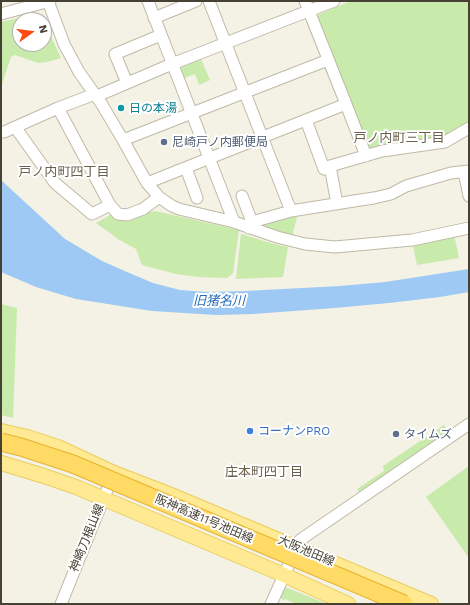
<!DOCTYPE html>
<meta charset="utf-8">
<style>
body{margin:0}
#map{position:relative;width:470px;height:605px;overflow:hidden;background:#f4f1e5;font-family:"Work Sans",sans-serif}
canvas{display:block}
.frame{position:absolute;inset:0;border:2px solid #474134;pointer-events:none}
.north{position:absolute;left:12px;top:12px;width:40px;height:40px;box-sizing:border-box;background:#fff;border:1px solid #b5b3ae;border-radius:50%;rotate:76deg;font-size:11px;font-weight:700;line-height:16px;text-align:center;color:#474134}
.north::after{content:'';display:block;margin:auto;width:14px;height:18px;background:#ff4a11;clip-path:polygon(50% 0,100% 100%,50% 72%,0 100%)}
</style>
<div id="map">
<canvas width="470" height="605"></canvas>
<div class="frame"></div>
<div class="north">N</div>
</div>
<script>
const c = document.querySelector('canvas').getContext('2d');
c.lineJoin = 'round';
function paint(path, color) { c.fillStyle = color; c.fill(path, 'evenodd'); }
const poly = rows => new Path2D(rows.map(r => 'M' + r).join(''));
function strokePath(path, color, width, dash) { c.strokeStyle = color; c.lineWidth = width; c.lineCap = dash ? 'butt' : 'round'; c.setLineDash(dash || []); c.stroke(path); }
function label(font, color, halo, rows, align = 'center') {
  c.font = font + ' "Work Sans","Noto Sans JP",sans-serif'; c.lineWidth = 4; c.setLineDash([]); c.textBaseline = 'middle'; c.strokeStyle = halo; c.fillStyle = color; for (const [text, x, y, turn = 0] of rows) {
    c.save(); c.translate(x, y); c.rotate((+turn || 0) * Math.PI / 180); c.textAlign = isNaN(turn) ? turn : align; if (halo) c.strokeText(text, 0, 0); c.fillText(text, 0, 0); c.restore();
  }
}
const green = poly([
 [351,1,469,1,469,122,461,129,444,139,369,151,315,19,318,15],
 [34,15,40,17,44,20,20,20,20,44,44,44,44,20,47,25,53,41,61,58,47,62,38,63,15,55,11,57,1,87,1,22],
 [201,59,210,80,199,85,195,74,184,78,181,69,182,67],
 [155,211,239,230,233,273,227,278,198,277,176,274,142,265,136,249,118,239,96,223,112,214,124,217],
 [298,213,292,237,258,225],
 [241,234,274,244,288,247,283,277,236,279],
 [454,234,459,258,417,265,412,241],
 [1,304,17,308,13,418,1,415],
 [444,425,448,431,360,494,357,489,384,471,383,466],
 [469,466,469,558,426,497],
 [283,586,327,604,297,604,285,599,284,601,279,596]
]);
const water = poly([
 [1,180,65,239,102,261,127,272,153,283,180,290,207,292,245,291,340,286,385,282,469,269,469,292,440,297,389,303,334,308,253,314,217,315,152,311,76,299,36,287,1,272]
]);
const minor = poly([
 [48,1,64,44,79,72,101,103,123,140,147,183,159,197,172,206,179,209,234,222,277,237,305,244,335,247,412,240,469,228],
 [148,1,234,222],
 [209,1,291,211],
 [305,1,346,104,366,156],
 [1,14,50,1],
 [154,18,196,1],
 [127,83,115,54,161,35],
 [97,96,172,64,334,1],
 [58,108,95,94],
 [306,120,324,169,330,166],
 [15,127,55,183,92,214,110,205],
 [4,132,58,108,110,205,118,214,127,215,143,209,159,197],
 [123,140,328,60],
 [186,168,197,198],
 [464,172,469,196],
 [147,183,346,104],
 [242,196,252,222],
 [337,204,330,166,382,151,445,142,469,128],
 [249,228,252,222,291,211,354,201,374,198,391,194,406,186,451,173,469,171],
 [61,604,113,475],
 [271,604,300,540,469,424]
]);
const major = poly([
 [1,431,27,437,58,447,114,473,166,493,431,604],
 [1,463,44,476,76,487,284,575,348,604]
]);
const highwayBridge = poly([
 [1,442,21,447,73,464,404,604]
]);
const markers = [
 [121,108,4,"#0f9aa8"],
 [164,142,4,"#5c6f8a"],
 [250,431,4,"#3f7fe0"],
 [396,434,4,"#5c6f8a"]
];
const cultureNames = [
 ["日の本湯",129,108]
];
const serviceNames = [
 ["尼崎戸ノ内郵便局",172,142],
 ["タイムズ",404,434]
];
const shopNames = [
 ["コーナンPRO",258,431]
];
const streetNames = [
 ["阪神高速11号池田線",204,519,23],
 ["神崎刀根山線",87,538,-68],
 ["大阪池田線",306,551,23]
];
const neighbourhoodNames = [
 ["戸ノ内町三丁目",399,138],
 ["戸ノ内町四丁目",64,172],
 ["庄本町四丁目",264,472]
];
const waterNames = [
 ["旧猪名川",219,301]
];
paint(green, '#c8eaab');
paint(water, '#9ec9f4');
strokePath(minor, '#c0b9a7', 13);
strokePath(major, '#eacd5d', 16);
strokePath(minor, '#fff', 11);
strokePath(major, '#ffea93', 14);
strokePath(highwayBridge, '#e6b32d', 19, []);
strokePath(highwayBridge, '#ffda65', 17);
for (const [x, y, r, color] of markers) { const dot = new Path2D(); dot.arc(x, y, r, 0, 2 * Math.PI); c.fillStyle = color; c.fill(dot); strokePath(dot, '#fff', 1.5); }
label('12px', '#0d838f', '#fff', cultureNames, 'left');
label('12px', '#4e5e75', '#fff', serviceNames, 'left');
label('12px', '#366cbe', '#fff', shopNames, 'left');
label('12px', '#474134', '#fff', streetNames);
label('13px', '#6a604b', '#fff', neighbourhoodNames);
label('italic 13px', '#276eb8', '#fff', waterNames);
</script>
